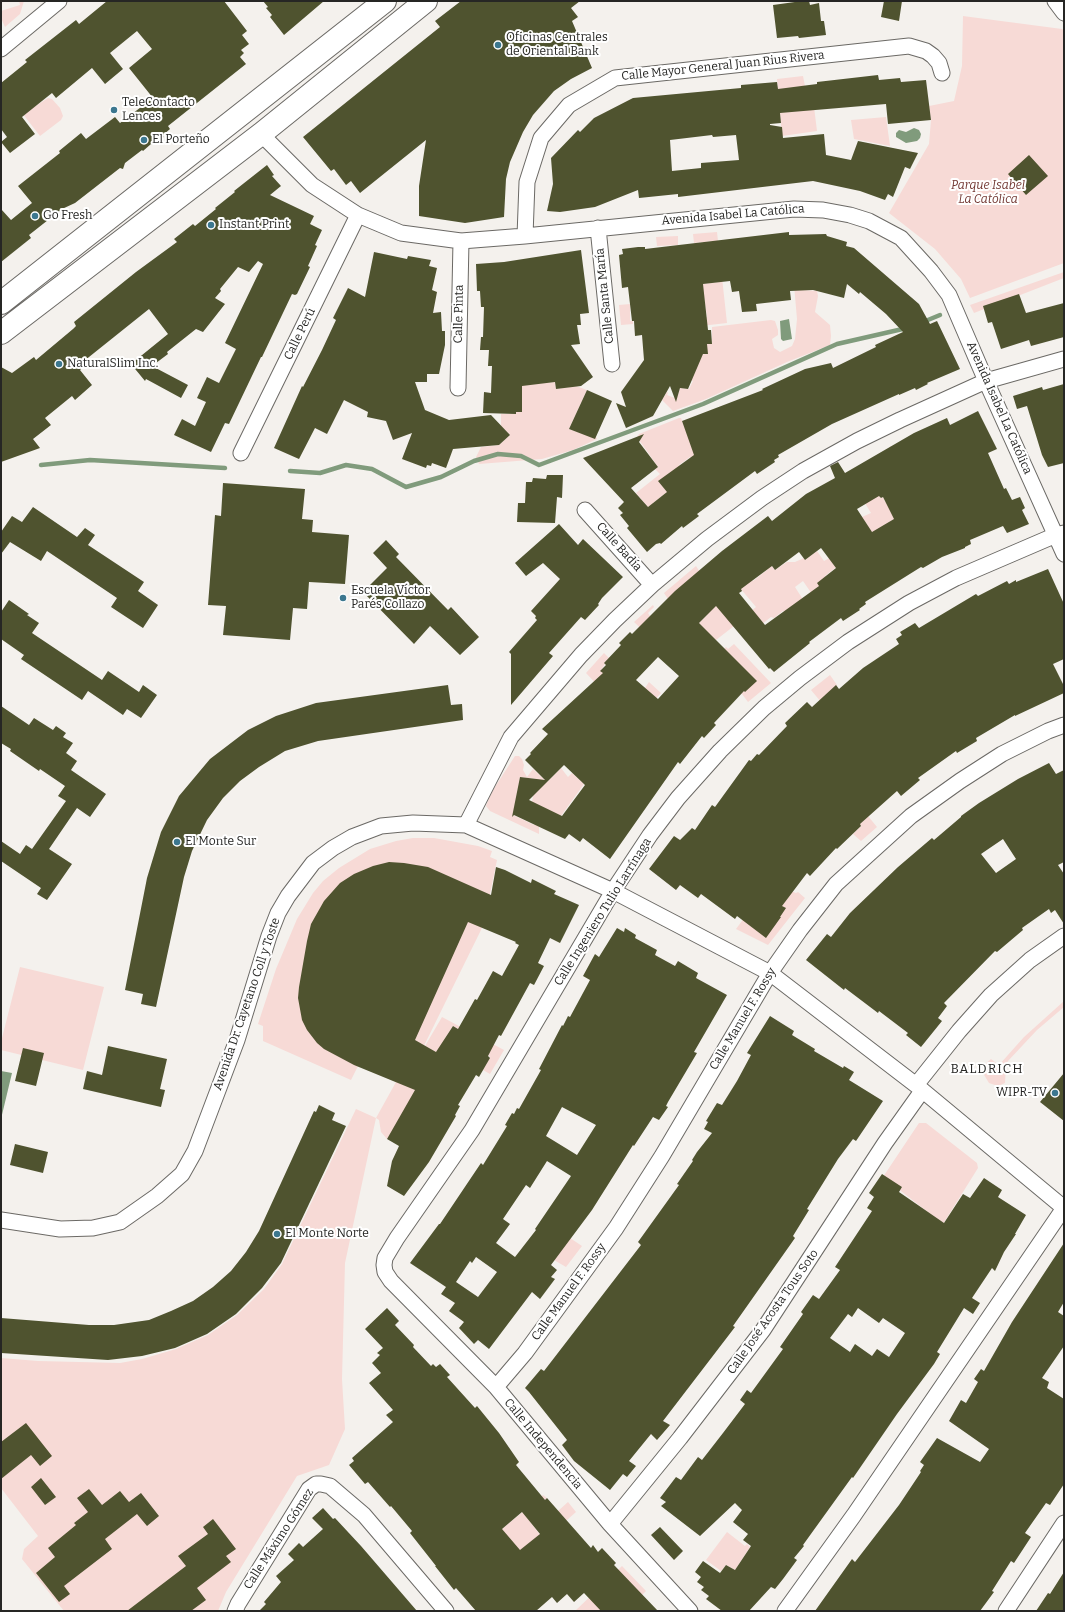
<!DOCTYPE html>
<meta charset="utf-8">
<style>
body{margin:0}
#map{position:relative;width:1065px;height:1612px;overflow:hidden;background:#f4f1ed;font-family:Bitter,serif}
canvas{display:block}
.frame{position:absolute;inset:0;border:2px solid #262624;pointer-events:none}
</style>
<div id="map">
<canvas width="1065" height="1612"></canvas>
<div class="frame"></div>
</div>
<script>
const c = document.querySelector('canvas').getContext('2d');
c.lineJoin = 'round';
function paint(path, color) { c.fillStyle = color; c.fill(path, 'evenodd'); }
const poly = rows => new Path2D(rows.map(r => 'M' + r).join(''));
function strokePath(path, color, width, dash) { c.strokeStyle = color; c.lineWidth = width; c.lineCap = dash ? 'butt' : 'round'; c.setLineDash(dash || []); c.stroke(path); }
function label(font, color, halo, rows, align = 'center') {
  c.font = font + ' Bitter,serif'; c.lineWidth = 4; c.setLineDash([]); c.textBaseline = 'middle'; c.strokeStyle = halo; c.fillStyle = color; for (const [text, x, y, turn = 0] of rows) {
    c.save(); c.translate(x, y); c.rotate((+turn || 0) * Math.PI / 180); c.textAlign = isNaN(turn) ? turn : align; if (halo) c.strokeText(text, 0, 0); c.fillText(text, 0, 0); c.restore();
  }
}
const green = poly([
 [19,1,24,1,20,14,5,27,1,18,1,11,20,5],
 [963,16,1062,29,1064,31,1064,263,970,298,961,279,935,249,889,213,929,144,931,120,929,106,954,101,962,66],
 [803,76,805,86,814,107,817,131,782,136,777,79],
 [8,95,32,105,34,107,48,98,52,99,60,108,63,116,61,120,40,136],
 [886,117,890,146,854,139,851,120],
 [717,232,727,323,692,327,692,319,707,317,702,284,719,282,715,241,694,243,693,234],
 [678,236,678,245,657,246,656,237],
 [791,251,802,290,817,291,818,296,815,312,830,325,831,336,830,345,787,362,706,399,673,411,662,400,667,392,668,393,667,395,675,398,678,395,680,388,689,389,693,381,689,379,678,356,707,354,707,344,712,343,712,327,771,320,775,321,778,330,778,335,772,339,774,348,780,352,792,346,795,339,797,319],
 [1064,272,1064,278,974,313,970,305],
 [630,304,630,321,633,321,633,324,621,325,619,305],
 [555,382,556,389,576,386,587,390,569,429,580,433,581,431,596,437,597,439,573,450,542,459,479,464,476,457,481,447,499,445,510,435,501,426,501,414,515,414,516,412,522,412,522,398,518,385],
 [679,418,681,418,688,436,703,431,693,461,690,457,679,465,681,468,670,490,653,503,674,530,659,520,636,493,660,474,655,469,658,467,637,437,639,434],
 [891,446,914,484,898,517,889,522,869,544,860,532,868,526,862,517,871,513,860,495,869,478,881,498,883,497,885,502,900,494,886,450],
 [817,551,824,561,833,556,844,561,825,576,826,578,822,590,814,597,803,581,795,587,802,598,798,631,783,611,774,618,771,617,757,628,743,618,756,607,740,588,751,579,753,581,767,570,764,556,775,570,787,562,795,562,804,558,805,560],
 [696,566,734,626,716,640,696,626,707,615,678,589,668,599,664,593],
 [653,605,654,607,648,613,650,616,724,649,726,647,728,649,734,644,771,683,748,702,742,694,718,672,680,677,678,664,634,622],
 [604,653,609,658,601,670,649,692,645,688,649,682,661,693,635,722,620,709,586,673],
 [830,675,837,685,821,702,811,690],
 [515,756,519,756,522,759,524,765,523,770,527,777,533,769,547,782,561,768,568,777,572,773,584,784,558,820,532,802,536,779,520,777,513,815,534,825,535,823,539,825,539,834,490,811,486,806,491,793],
 [868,816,877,827,861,841,853,834,861,826,859,824],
 [413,838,434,838,478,846,492,851,490,857,497,860,485,918,481,930,414,1066,425,1083,387,1139,381,1132,379,1120,376,1118,345,1263,342,1379,345,1429,329,1465,297,1476,226,1592,218,1611,64,1611,22,1559,24,1549,38,1536,1,1488,1,1358,38,1361,120,1363,142,1359,176,1349,208,1335,237,1315,264,1289,282,1264,356,1109,376,1118,396,1082,358,1066,351,1080,263,1041,263,1026,258,1024,276,969,297,919,313,893,323,881,339,868,370,849,396,841],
 [770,883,796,893,798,892,805,898,768,945,736,929],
 [20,967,104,987,83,1070,1,1050,1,1042],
 [1064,1001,1064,1007,1037,1030,1008,1061,1006,1064,1005,1083,998,1086,989,1083,983,1073,983,1067,985,1064,991,1059,999,1065,1024,1037],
 [442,1017,504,1050,490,1074,483,1070,490,1057,467,1034,453,1026,445,1038,455,1045,447,1059,425,1046],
 [919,1123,926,1123,977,1163,978,1168,943,1224,883,1177],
 [570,1238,582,1246,566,1267,554,1260],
 [543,1495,547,1498,526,1516,540,1535,558,1511,568,1502,576,1512,531,1552,520,1550,496,1534],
 [727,1532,745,1546,747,1544,750,1547,735,1570,726,1565,721,1571,706,1560],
 [622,1566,646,1591,626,1611,575,1611]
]);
const water = poly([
 [914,128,919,130,921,134,920,138,917,141,906,143,896,137,896,133,899,130,906,132],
 [789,319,792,339,783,341,781,339,780,321],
 [1,1071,12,1073,1,1119]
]);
const stream = poly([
 [923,322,940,315],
 [41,465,90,460,225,468],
 [290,471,320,473,346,465,372,469,406,487,441,477,474,461,498,454,521,456,539,465,703,404,837,344,907,328]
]);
const building = poly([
 [107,1,224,1,247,31,242,35,249,44,241,50,244,53,240,57,246,64,168,126,170,129,163,135,164,137,153,145,151,144,143,151,142,150,125,163,123,169,120,168,75,203,62,209,29,235,31,238,1,262,1,209,11,220,32,203,18,186,60,153,59,151,81,133,86,139,115,117,120,123,153,98,129,68,152,49,137,31,110,53,123,69,105,84,92,68,56,98,52,93,22,117,35,134,10,153,1,142,7,137,1,129,1,83,27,62,25,60,76,20,79,24],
 [263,1,324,1,284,35,270,17,272,15,266,8,268,7],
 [461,1,580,1,571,8,578,17,572,21,592,68,571,79,554,91,533,115,523,132,510,162,506,179,504,217,465,223,419,216,419,186,426,140,360,193,351,181,346,185,334,169,331,171,303,137,440,27,435,21],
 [802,1,809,1,810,5,819,3,821,21,824,21,826,35,799,38,798,36,777,38,773,5],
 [884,1,902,1,899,21,881,17],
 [878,75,879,80,900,78,901,82,926,80,931,120,888,124,886,104,780,113,781,123,770,124,770,125,782,127,783,138,824,134,826,155,851,160,858,141,918,153,910,169,905,167,893,197,888,194,885,200,860,191,813,181,678,197,678,194,639,198,638,190,595,207,560,212,547,211,553,184,551,158,578,130,580,132,594,118,633,98,741,88,741,85,777,82,778,89,817,84,817,82],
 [712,135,713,137,736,135,739,160,701,163,701,168,672,171,670,140],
 [1029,155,1048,176,1026,195,1008,174],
 [267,165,274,175,272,176,281,186,270,195,314,216,310,224,322,230,315,245,317,246,308,266,310,267,297,294,295,295,292,294,262,357,261,357,229,424,225,423,211,452,174,435,182,419,195,426,206,402,197,398,207,377,219,383,236,349,225,343,263,264,258,261,249,272,238,267,220,289,221,291,215,298,225,304,203,332,196,329,167,352,168,354,152,366,188,385,181,398,146,379,145,381,131,364,168,334,149,309,79,365,82,368,80,370,92,385,75,400,72,396,45,418,51,425,33,439,40,448,1,462,1,367,12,373,34,357,36,360,73,329,76,326,74,322,136,272,177,242,174,239,193,224,195,226,216,209,215,208,235,192,234,191],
 [789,232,789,235,826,234,827,236,847,242,846,246,854,248,919,304,930,324,937,321,960,369,927,383,928,384,916,390,915,388,899,395,899,394,832,424,778,455,779,457,774,460,775,462,757,474,755,471,697,514,699,516,683,528,682,526,661,544,660,543,656,544,647,552,627,528,629,526,620,515,623,513,618,508,624,502,583,458,644,434,639,442,658,467,631,488,648,507,667,492,658,481,694,455,682,421,763,390,762,389,805,369,831,363,833,368,876,347,875,345,903,332,886,314,860,292,859,294,847,284,844,298,813,290,790,291,791,300,756,304,757,311,742,312,739,291,732,292,730,281,703,284,708,330,711,330,712,344,707,344,708,354,703,354,688,389,680,388,676,402,670,386,653,416,626,428,616,403,626,407,621,392,644,360,642,335,635,336,634,321,632,321,628,287,622,288,619,255,623,254,622,249,638,247,645,247,645,249],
 [581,250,589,313,580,314,581,325,577,325,580,344,571,345,593,377,581,386,556,389,555,382,522,386,522,412,516,412,516,414,483,413,484,392,491,393,492,366,488,366,489,350,480,350,481,337,483,337,484,307,481,307,480,291,477,291,476,264,504,262],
 [374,252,407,259,408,256,431,260,429,266,437,268,432,290,437,292,433,313,441,312,442,331,445,331,445,345,439,374,427,374,427,382,415,382,425,410,449,420,491,415,510,435,499,445,453,449,446,468,432,463,431,466,427,465,426,468,402,459,412,433,393,440,386,421,367,417,368,412,344,400,327,434,315,428,299,459,274,448,302,386,303,387,322,350,336,320,333,318,348,288,365,297],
 [1019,294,1026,313,1064,303,1064,337,1031,346,1029,340,1001,349,992,322,988,323,983,306],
 [1064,384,1064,463,1048,467,1042,455,1027,406,1017,409,1013,396,1042,387,1043,390],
 [587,390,612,401,595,439,569,429],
 [978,411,997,449,988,453,1004,489,1006,488,1012,500,1020,497,1025,508,1022,510,1029,524,1007,533,1003,526,970,540,971,544,965,547,965,548,942,557,923,568,921,567,865,602,866,604,859,609,860,610,843,621,841,618,809,642,810,643,774,672,770,668,769,669,716,606,699,623,757,681,745,692,744,691,714,723,716,725,704,738,702,736,680,764,678,762,610,859,583,838,580,842,569,834,565,839,514,815,512,817,520,777,545,780,525,760,531,754,530,753,548,734,542,729,603,673,600,671,606,665,604,663,621,645,619,643,630,632,632,634,675,591,722,551,768,516,772,521,806,494,835,478,830,466,838,462,845,473,914,433,947,418,950,425],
 [879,496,881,498,883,497,894,519,872,532,857,509],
 [821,548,836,568,817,583,819,586,765,625,739,593,742,591,741,589,772,566,775,570,799,552,805,560],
 [658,657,679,676,658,699,636,680],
 [564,765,585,785,562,816,529,800],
 [547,475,563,475,562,498,557,497,555,523,517,522,518,503,525,503,526,482,532,482,533,478,546,479],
 [223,483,305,489,302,519,313,520,312,532,349,535,345,584,309,582,307,609,293,608,290,640,223,635,226,606,208,605,215,515,221,516],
 [33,507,77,537,85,528,95,535,88,545,144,582,138,591,158,605,143,628,111,607,117,598,47,551,41,561,10,542,1,554,1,532,12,516,22,522],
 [559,524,578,545,583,539,623,577,602,598,598,604,599,605,585,620,581,617,549,653,553,656,511,705,511,654,509,652,537,620,535,618,536,616,531,611,560,579,543,563,526,576,515,563],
 [386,540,399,554,396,557,448,610,451,607,479,637,460,655,430,626,414,644,363,592,387,568,373,553],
 [1048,569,1064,604,1064,659,1053,664,1064,686,1064,693,1015,716,1015,715,976,738,977,741,957,753,956,751,918,778,920,780,901,796,897,791,860,824,861,826,837,849,836,848,810,876,807,873,782,906,786,908,780,917,781,917,766,938,737,916,735,919,701,894,698,898,680,885,676,890,649,869,674,836,680,840,692,828,695,830,712,805,715,807,749,760,751,761,757,754,759,755,787,726,785,723,807,702,812,707,836,685,839,689,863,668,899,644,896,639,902,635,900,632,915,623,919,628,976,594,978,596,1007,581,1009,584,1016,580,1016,582],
 [9,600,29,614,27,615,39,623,32,633,102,680,108,671,139,692,143,685,157,695,141,718,127,709,123,715,88,691,82,700,21,659,24,655,1,639,1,612],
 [448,685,451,705,462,704,463,720,318,741,285,751,259,767,240,781,223,798,207,820,192,851,184,877,156,1007,141,1004,143,994,125,990,147,878,161,832,179,796,210,759,248,730,276,716,316,703],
 [1,706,29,725,34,718,53,730,56,726,66,733,63,737,73,743,66,753,77,761,71,770,106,794,90,817,77,808,49,849,72,864,47,900,37,894,41,888,1,861,1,841,20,854,26,845,32,849,66,801,58,796,65,786,40,769,39,771,10,751,11,749,1,743],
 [1049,763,1056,774,1064,770,1064,862,1058,865,1064,874,1064,924,1055,910,1051,913,1049,909,1022,928,1023,930,997,952,995,951,944,1003,947,1006,938,1018,942,1021,921,1047,906,1035,908,1033,879,1011,878,1013,845,988,844,990,806,960,827,934,831,937,850,913,898,867,932,838,934,840,961,817,961,816,979,803,1018,779],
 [1003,839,1016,859,996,873,981,854],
 [389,862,404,863,428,867,491,895,496,867,505,870,531,883,532,879,556,891,554,894,579,905,560,943,550,938,538,963,544,966,534,985,530,983,501,1036,499,1035,488,1056,490,1058,479,1077,476,1075,458,1105,460,1106,455,1115,456,1116,429,1162,404,1196,387,1186,392,1161,399,1146,387,1139,415,1090,354,1065,324,1049,317,1043,307,1030,302,1020,298,998,299,987,307,941,311,924,324,901,340,883,354,874,373,866],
 [468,922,516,942,515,943,519,945,502,976,493,971,477,1000,475,999,458,1029,453,1026,436,1052,415,1040],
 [617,928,624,932,625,928,636,935,635,938,657,950,655,955,675,966,678,961,698,973,696,978,727,995,694,1052,697,1053,668,1102,666,1106,668,1107,659,1120,653,1117,634,1146,633,1145,592,1210,551,1265,557,1270,551,1277,555,1279,540,1299,532,1292,489,1349,478,1340,474,1344,459,1328,464,1322,449,1311,455,1303,441,1294,446,1287,410,1263,439,1224,440,1224,481,1163,483,1165,507,1126,505,1125,512,1113,514,1114,517,1108,519,1109,541,1070,539,1069,562,1025,563,1026,568,1016,570,1017,590,980,583,976,595,954,599,957],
 [562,1107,596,1125,577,1155,546,1136],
 [547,1161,571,1176,535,1229,536,1230,515,1257,496,1243,510,1224,503,1219,526,1185,530,1188],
 [476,1257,497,1272,478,1297,456,1282,470,1261,472,1263],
 [770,1016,794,1031,792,1035,815,1049,814,1051,843,1068,844,1066,854,1072,849,1080,883,1101,856,1141,853,1139,838,1159,807,1209,809,1210,793,1236,795,1238,733,1326,735,1327,663,1421,670,1425,657,1440,651,1434,629,1461,636,1466,627,1477,623,1474,610,1490,574,1461,562,1445,567,1440,529,1392,525,1388,541,1369,544,1371,641,1245,638,1242,679,1185,677,1184,693,1161,692,1160,697,1152,712,1133,704,1129,708,1122,706,1121,717,1103,722,1105,737,1081,751,1055,747,1053],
 [108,1046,167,1059,160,1089,165,1090,161,1107,83,1089,87,1071,102,1075],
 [23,1048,44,1053,36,1086,15,1081],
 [1064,1073,1064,1121,1040,1102],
 [319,1105,335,1113,332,1120,346,1126,281,1263,262,1288,236,1314,207,1334,175,1348,142,1356,108,1360,1,1353,1,1318,89,1325,114,1325,149,1320,171,1311,193,1301,213,1287,231,1271,246,1252,259,1231,314,1111,316,1112],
 [15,1144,48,1152,43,1173,10,1165],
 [882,1174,902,1187,899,1192,944,1223,963,1194,970,1198,984,1178,1002,1190,998,1197,1026,1215,1015,1234,1016,1234,1004,1252,995,1271,992,1268,972,1298,980,1303,973,1314,964,1308,937,1352,940,1354,934,1364,897,1414,853,1478,852,1477,803,1545,804,1546,794,1558,797,1560,783,1579,775,1589,771,1587,749,1611,722,1611,706,1599,709,1596,701,1590,704,1587,697,1582,701,1577,695,1572,703,1561,720,1573,726,1565,735,1570,751,1546,743,1540,748,1534,733,1522,742,1510,735,1503,700,1536,661,1506,666,1502,660,1498,676,1477,681,1480,698,1457,702,1460,723,1433,745,1404,740,1400,747,1390,751,1393,783,1349,780,1347,803,1314,801,1312,813,1295,819,1299,840,1270,835,1267,872,1211,867,1208,874,1197,869,1193],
 [858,1308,879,1323,883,1318,905,1333,889,1357,877,1349,872,1356,855,1344,850,1352,830,1338,848,1314,852,1317],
 [1064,1243,1064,1302,1058,1312,1064,1316,1064,1346,1042,1378,1049,1382,1047,1388,1064,1399,1064,1484,1050,1505,1046,1503,1025,1533,1031,1537,1014,1563,1011,1561,992,1591,994,1592,980,1611,815,1611,852,1559,855,1562,899,1505,921,1472,920,1471,924,1465,920,1462,937,1438,980,1462,989,1449,949,1421,961,1400,966,1403,978,1382,974,1379,981,1369,984,1371,1012,1322],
 [387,1308,399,1321,395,1325,414,1345,413,1347,431,1366,433,1364,436,1367,440,1364,450,1375,447,1377,475,1408,477,1406,499,1433,519,1462,516,1465,545,1500,547,1498,591,1548,593,1545,598,1552,602,1548,616,1563,614,1565,658,1611,601,1611,584,1593,574,1602,567,1594,557,1603,552,1597,536,1611,476,1611,456,1588,454,1590,435,1566,436,1566,410,1533,412,1531,391,1506,390,1507,368,1482,365,1484,349,1465,354,1461,352,1458,393,1422,386,1415,393,1410,369,1383,381,1373,372,1363,380,1355,377,1353,383,1348,365,1329],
 [522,1512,540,1534,520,1550,502,1529],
 [26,1423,52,1456,40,1466,31,1455,1,1479,1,1442],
 [41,1478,56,1497,45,1505,31,1487],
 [89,1489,102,1505,120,1491,129,1502,141,1493,159,1516,147,1526,137,1514,105,1539,112,1549,64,1586,70,1594,59,1602,36,1573,55,1557,48,1548,76,1525,74,1523,88,1512,77,1498],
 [323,1508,333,1519,335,1518,361,1546,417,1611,259,1611,266,1604,264,1602,281,1582,276,1576,294,1560,288,1554,299,1543,303,1547,323,1529,312,1518],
 [213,1519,236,1549,226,1556,231,1562,197,1588,206,1600,191,1611,127,1611,186,1566,178,1556,208,1534,203,1527],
 [660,1527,683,1551,674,1560,651,1535],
 [1064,1572,1064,1611,1036,1611,1048,1593,1050,1594]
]);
const street = poly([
 [1055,1,1064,13],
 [1,49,59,1],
 [261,134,312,185,358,215,401,233,461,241,525,236,794,209,823,210,850,215,869,221,901,238,931,271,949,295,986,381,1064,554],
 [598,228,612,364],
 [525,236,527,182,541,138,569,105,615,78,909,46,926,51,933,56,939,63,942,73],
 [458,388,461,241],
 [241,453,358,215],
 [585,510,652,585],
 [466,825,511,737,581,655,615,620,652,585,707,539,762,498,803,471,857,441,900,420,986,381,1064,359],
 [916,1085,959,1031,991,995,1030,960,1064,936],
 [1,1220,60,1229,93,1228,120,1222,157,1196,182,1174,195,1151,237,1040,269,936,278,913,288,896,313,863,333,848,352,837,381,826,413,823,466,825,613,891,770,973,916,1085,1064,1208],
 [496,1387,525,1353,616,1228,662,1156,770,973,800,930,836,884,911,816,960,781,1002,754,1048,731,1064,725],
 [610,1524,680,1438,763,1330,885,1143,922,1091],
 [235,1611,238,1604,309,1489,316,1484,321,1484,330,1486,364,1515,446,1611],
 [690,1611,610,1524,496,1387,391,1281,385,1272,384,1265,385,1258,397,1238,472,1130,613,891,650,835,678,798,720,751,764,708,800,678,848,642,909,603,956,578,1056,535,1064,533],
 [785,1611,854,1515,1064,1208],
 [1006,1611,1064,1523]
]);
const highway = poly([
 [1,303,385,1],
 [1,333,261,134,426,1]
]);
const markers = [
 [498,45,4,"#3c778f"],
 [114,110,4,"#3c778f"],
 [144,140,4,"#3c778f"],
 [35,216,4,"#3c778f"],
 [211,225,4,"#3c778f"],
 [59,364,4,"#3c778f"],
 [343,598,4,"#3c778f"],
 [177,842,4,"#3c778f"],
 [1055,1093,4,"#3c778f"],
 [277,1234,4,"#3c778f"]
];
const poiNames = [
 ["Oficinas Centrales",506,38],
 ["de Oriental Bank",506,52],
 ["TeleContacto",122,103],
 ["Lences",122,117],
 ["El Porteño",152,140],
 ["Go Fresh",43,216],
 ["Instant Print",219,225],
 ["NaturalSlim Inc.",67,364],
 ["Escuela Víctor",351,591],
 ["Parés Collazo",351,605],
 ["El Monte Sur",185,842],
 ["WIPR-TV",1047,1093,"right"],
 ["El Monte Norte",285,1234]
];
const streetNames = [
 ["Calle Mayor General Juan Rius Rivera",723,66,-6],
 ["Avenida Isabel La Católica",733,215,-5],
 ["Calle Santa María",605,296,-96],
 ["Calle Pinta",459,314,-89],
 ["Calle Perú",300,334,-64],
 ["Avenida Isabel La Católica",999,408,66],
 ["Calle Badía",619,547,48],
 ["Calle Ingeniero Tulio Larrínaga",603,912,-58],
 ["Avenida Dr. Cayetano Coll y Toste",247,1004,-71],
 ["Calle Manuel F. Rossy",743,1019,-59],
 ["Calle Manuel F. Rossy",569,1292,-54],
 ["Calle José Acosta Tous Soto",773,1312,-55],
 ["Calle Independencia",543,1444,50],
 ["Calle Máximo Gómez",279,1539,-57]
];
const parkNames = [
 ["Parque Isabel",988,186],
 ["La Católica",988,200]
];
const neighbourhoodNames = [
 ["BALDRICH",987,1069]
];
paint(green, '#f7dad6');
paint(water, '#809b7c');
strokePath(stream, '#809b7c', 4.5);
paint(building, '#4f532f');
strokePath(street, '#6b6965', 17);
strokePath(highway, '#6b6965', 24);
strokePath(street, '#fff', 15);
strokePath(highway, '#fff', 22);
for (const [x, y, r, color] of markers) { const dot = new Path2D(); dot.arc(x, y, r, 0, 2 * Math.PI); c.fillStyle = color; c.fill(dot); strokePath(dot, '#fff', 1.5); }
label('12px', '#262624', '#fff', poiNames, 'left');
label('12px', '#262624', '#fff', streetNames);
label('italic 12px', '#723732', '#fff', parkNames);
c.letterSpacing = '1px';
label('13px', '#262624', '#fff', neighbourhoodNames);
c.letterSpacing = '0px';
</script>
